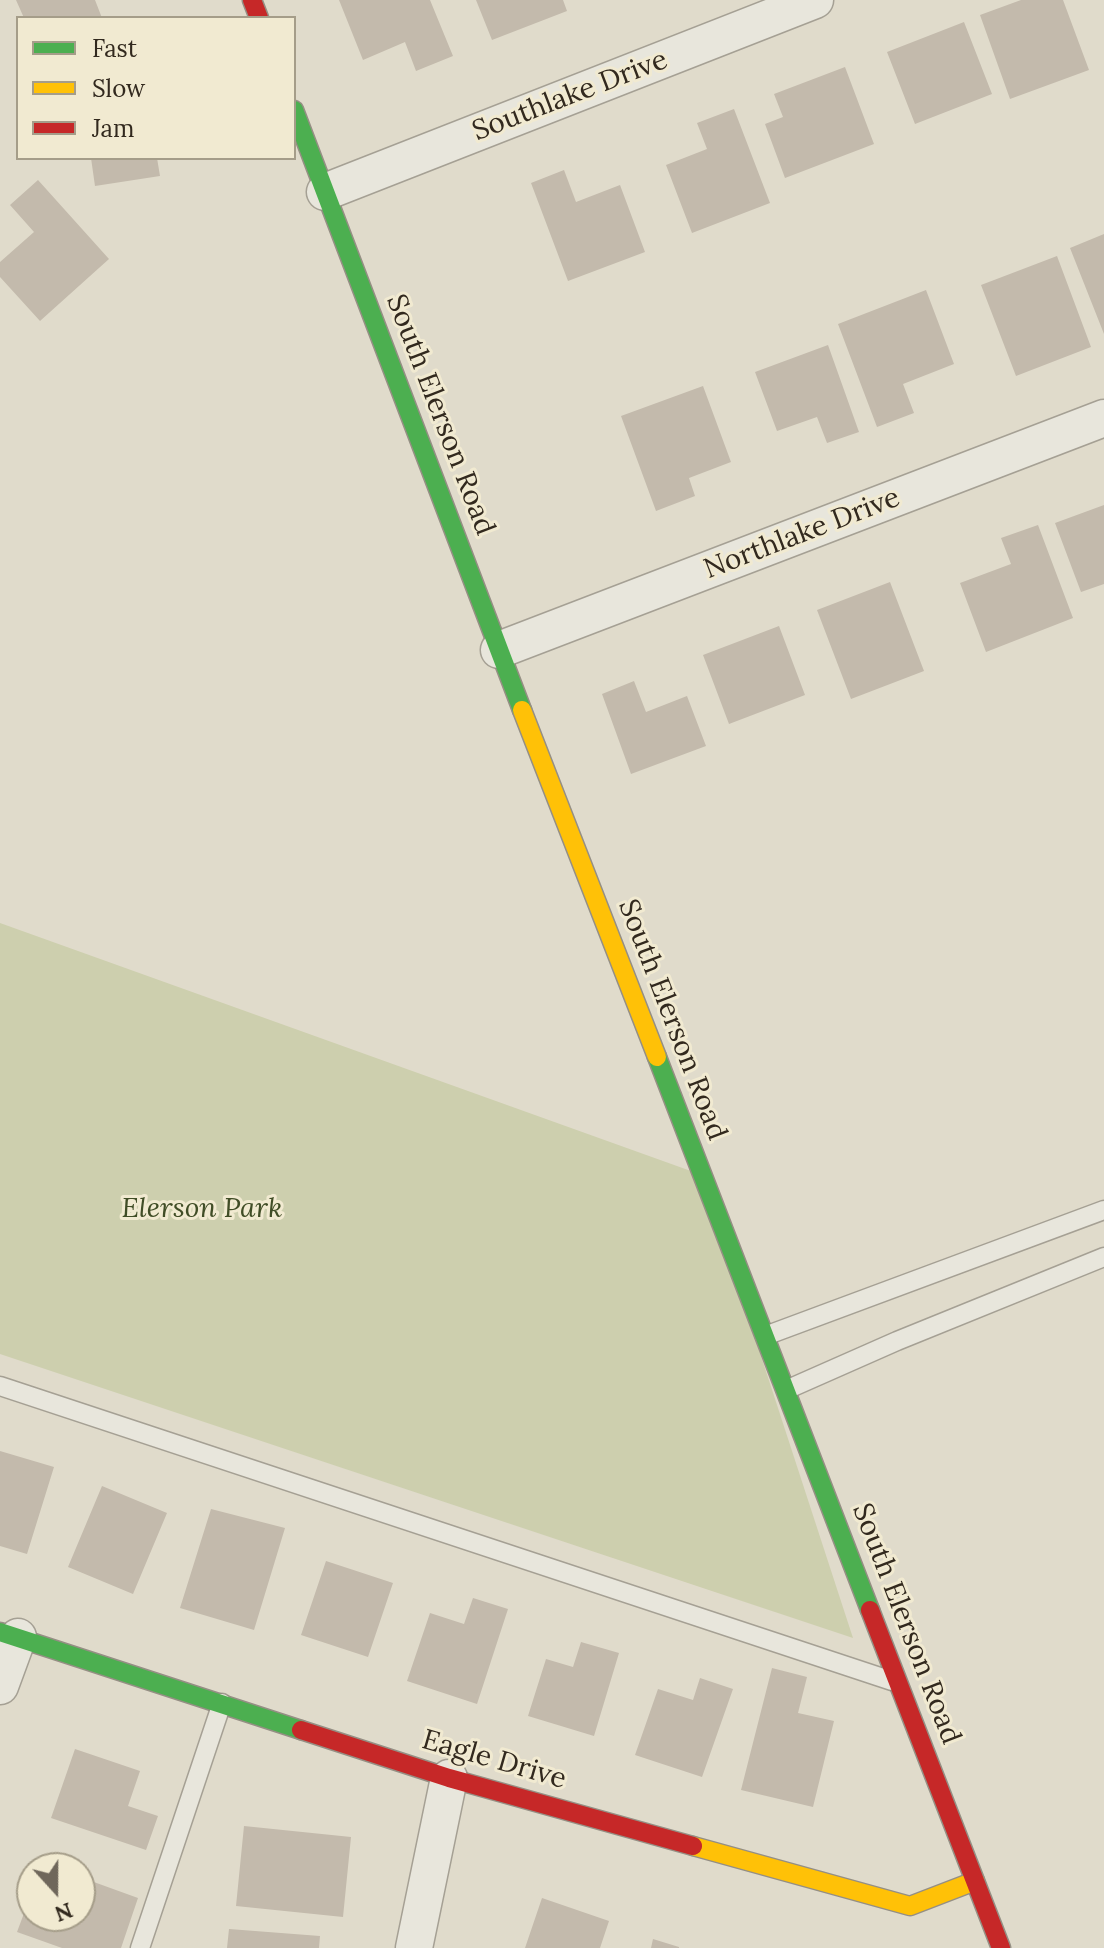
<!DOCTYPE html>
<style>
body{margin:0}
#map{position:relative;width:1104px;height:1948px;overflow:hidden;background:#e0dbcb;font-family:Lora,serif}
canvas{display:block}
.legend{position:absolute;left:16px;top:16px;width:280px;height:144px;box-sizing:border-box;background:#f1ead1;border:2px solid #a59d89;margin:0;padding:10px 14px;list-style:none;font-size:24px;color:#32291e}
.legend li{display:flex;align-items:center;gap:16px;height:40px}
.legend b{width:40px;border:2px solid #a59d89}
.north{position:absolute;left:16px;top:1852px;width:80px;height:80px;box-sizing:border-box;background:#f1ead1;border:2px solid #a59d89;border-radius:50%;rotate:159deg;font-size:22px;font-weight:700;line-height:32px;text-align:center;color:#32291e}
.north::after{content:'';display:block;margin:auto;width:28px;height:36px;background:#6f675b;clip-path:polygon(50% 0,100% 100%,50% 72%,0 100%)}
</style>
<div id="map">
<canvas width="1104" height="1948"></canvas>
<ul class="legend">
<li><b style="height:10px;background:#4caf50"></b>Fast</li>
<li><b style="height:10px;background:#ffc107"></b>Slow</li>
<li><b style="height:10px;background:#c62828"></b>Jam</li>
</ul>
<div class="north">N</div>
</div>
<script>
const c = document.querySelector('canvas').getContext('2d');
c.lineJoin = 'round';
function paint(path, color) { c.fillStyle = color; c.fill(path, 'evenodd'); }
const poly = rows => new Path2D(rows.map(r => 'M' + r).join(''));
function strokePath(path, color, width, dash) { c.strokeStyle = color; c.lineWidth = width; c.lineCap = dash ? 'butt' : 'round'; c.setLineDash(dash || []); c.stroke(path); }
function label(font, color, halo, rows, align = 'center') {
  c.font = font + ' Lora,serif'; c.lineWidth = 6; c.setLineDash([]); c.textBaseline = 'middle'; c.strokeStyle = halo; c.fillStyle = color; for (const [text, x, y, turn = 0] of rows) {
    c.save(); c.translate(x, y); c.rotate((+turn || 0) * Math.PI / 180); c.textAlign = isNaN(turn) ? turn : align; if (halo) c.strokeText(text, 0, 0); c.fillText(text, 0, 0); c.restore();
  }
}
const green = poly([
 [0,923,702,1175,853,1638,0,1354]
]);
const building = poly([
 [16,0,95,0,102,18,24,18],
 [339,0,430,0,453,56,416,71,405,42,363,60],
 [476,0,563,0,567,11,492,40],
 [1021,0,1063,0,1089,70,1010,99,980,15],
 [964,22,992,94,915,124,887,52],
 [845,67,874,144,785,178,765,124,783,117,774,94],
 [734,109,770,203,692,233,666,165,707,149,697,123],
 [91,158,157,158,160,176,95,186],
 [564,170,576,202,620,185,645,252,568,281,531,183],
 [38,180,109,259,40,321,0,277,0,262,34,232,10,205],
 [1104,234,1104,334,1070,248],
 [1057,256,1091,347,1016,376,981,285],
 [926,290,954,364,903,384,914,413,877,427,838,324],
 [828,345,859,432,827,443,817,417,777,431,755,372],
 [703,386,731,462,689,478,695,496,656,511,621,416],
 [1104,505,1104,584,1081,592,1055,523],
 [1038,525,1073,618,986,652,960,583,1011,564,1001,538],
 [890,582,924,671,851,699,817,610],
 [779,626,805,695,729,724,703,655],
 [634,681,646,712,687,696,706,746,631,774,602,694],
 [0,1451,54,1467,27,1554,0,1546],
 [102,1486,167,1513,133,1594,68,1567],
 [211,1509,285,1528,254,1630,180,1608],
 [326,1561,393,1583,368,1657,301,1635],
 [473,1598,508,1609,477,1704,407,1681,430,1613,464,1624],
 [581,1642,619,1653,594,1736,528,1716,546,1659,573,1667],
 [772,1668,807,1677,798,1713,834,1721,813,1807,741,1790],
 [700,1678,733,1689,702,1777,635,1755,658,1689,693,1700],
 [75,1749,140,1771,128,1806,158,1816,146,1850,51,1818],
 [244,1826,351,1837,343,1917,236,1906],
 [80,1877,138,1898,121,1948,62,1948,17,1932,32,1892,32,1916,80,1916],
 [542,1898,609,1921,600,1948,525,1948],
 [229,1929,320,1936,319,1948,227,1948],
 [653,1939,679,1947,679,1948,651,1948]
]);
const lane = poly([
 [765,1336,1104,1210],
 [0,1386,892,1681],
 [786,1390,897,1341,1104,1257],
 [140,1948,222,1703]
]);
const street = poly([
 [325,192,815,0],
 [499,650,1104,418],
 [0,1686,18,1637],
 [414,1948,449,1778]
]);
const fast = poly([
 [294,110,522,710],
 [657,1057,870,1610],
 [0,1632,301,1730]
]);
const slow = poly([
 [522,710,657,1057],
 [693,1846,910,1906,975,1881]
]);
const jam = poly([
 [252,0,259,18],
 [870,1610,1001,1948],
 [301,1730,449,1778,693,1846]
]);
const streetNames = [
 ["Southlake Drive",570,96,-21],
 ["South Elerson Road",440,415,69],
 ["Northlake Drive",802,534,-21],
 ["South Elerson Road",672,1020,69],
 ["South Elerson Road",906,1624,69],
 ["Eagle Drive",494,1760,16]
];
const parkNames = [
 ["Elerson Park",202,1209]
];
paint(green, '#cdcfae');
paint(building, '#c3baac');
strokePath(lane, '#a5a094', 21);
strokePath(street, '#a5a094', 39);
strokePath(fast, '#958f84', 21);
strokePath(slow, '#958f84', 21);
strokePath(jam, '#958f84', 21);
strokePath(lane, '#e8e6dc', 18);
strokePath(street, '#e8e6dc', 36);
strokePath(fast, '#4caf50', 18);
strokePath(slow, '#ffc107', 18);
strokePath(jam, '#c62828', 18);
label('28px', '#32291e', '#f1ead1', streetNames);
label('italic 28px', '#404d26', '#f1ead1', parkNames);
</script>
